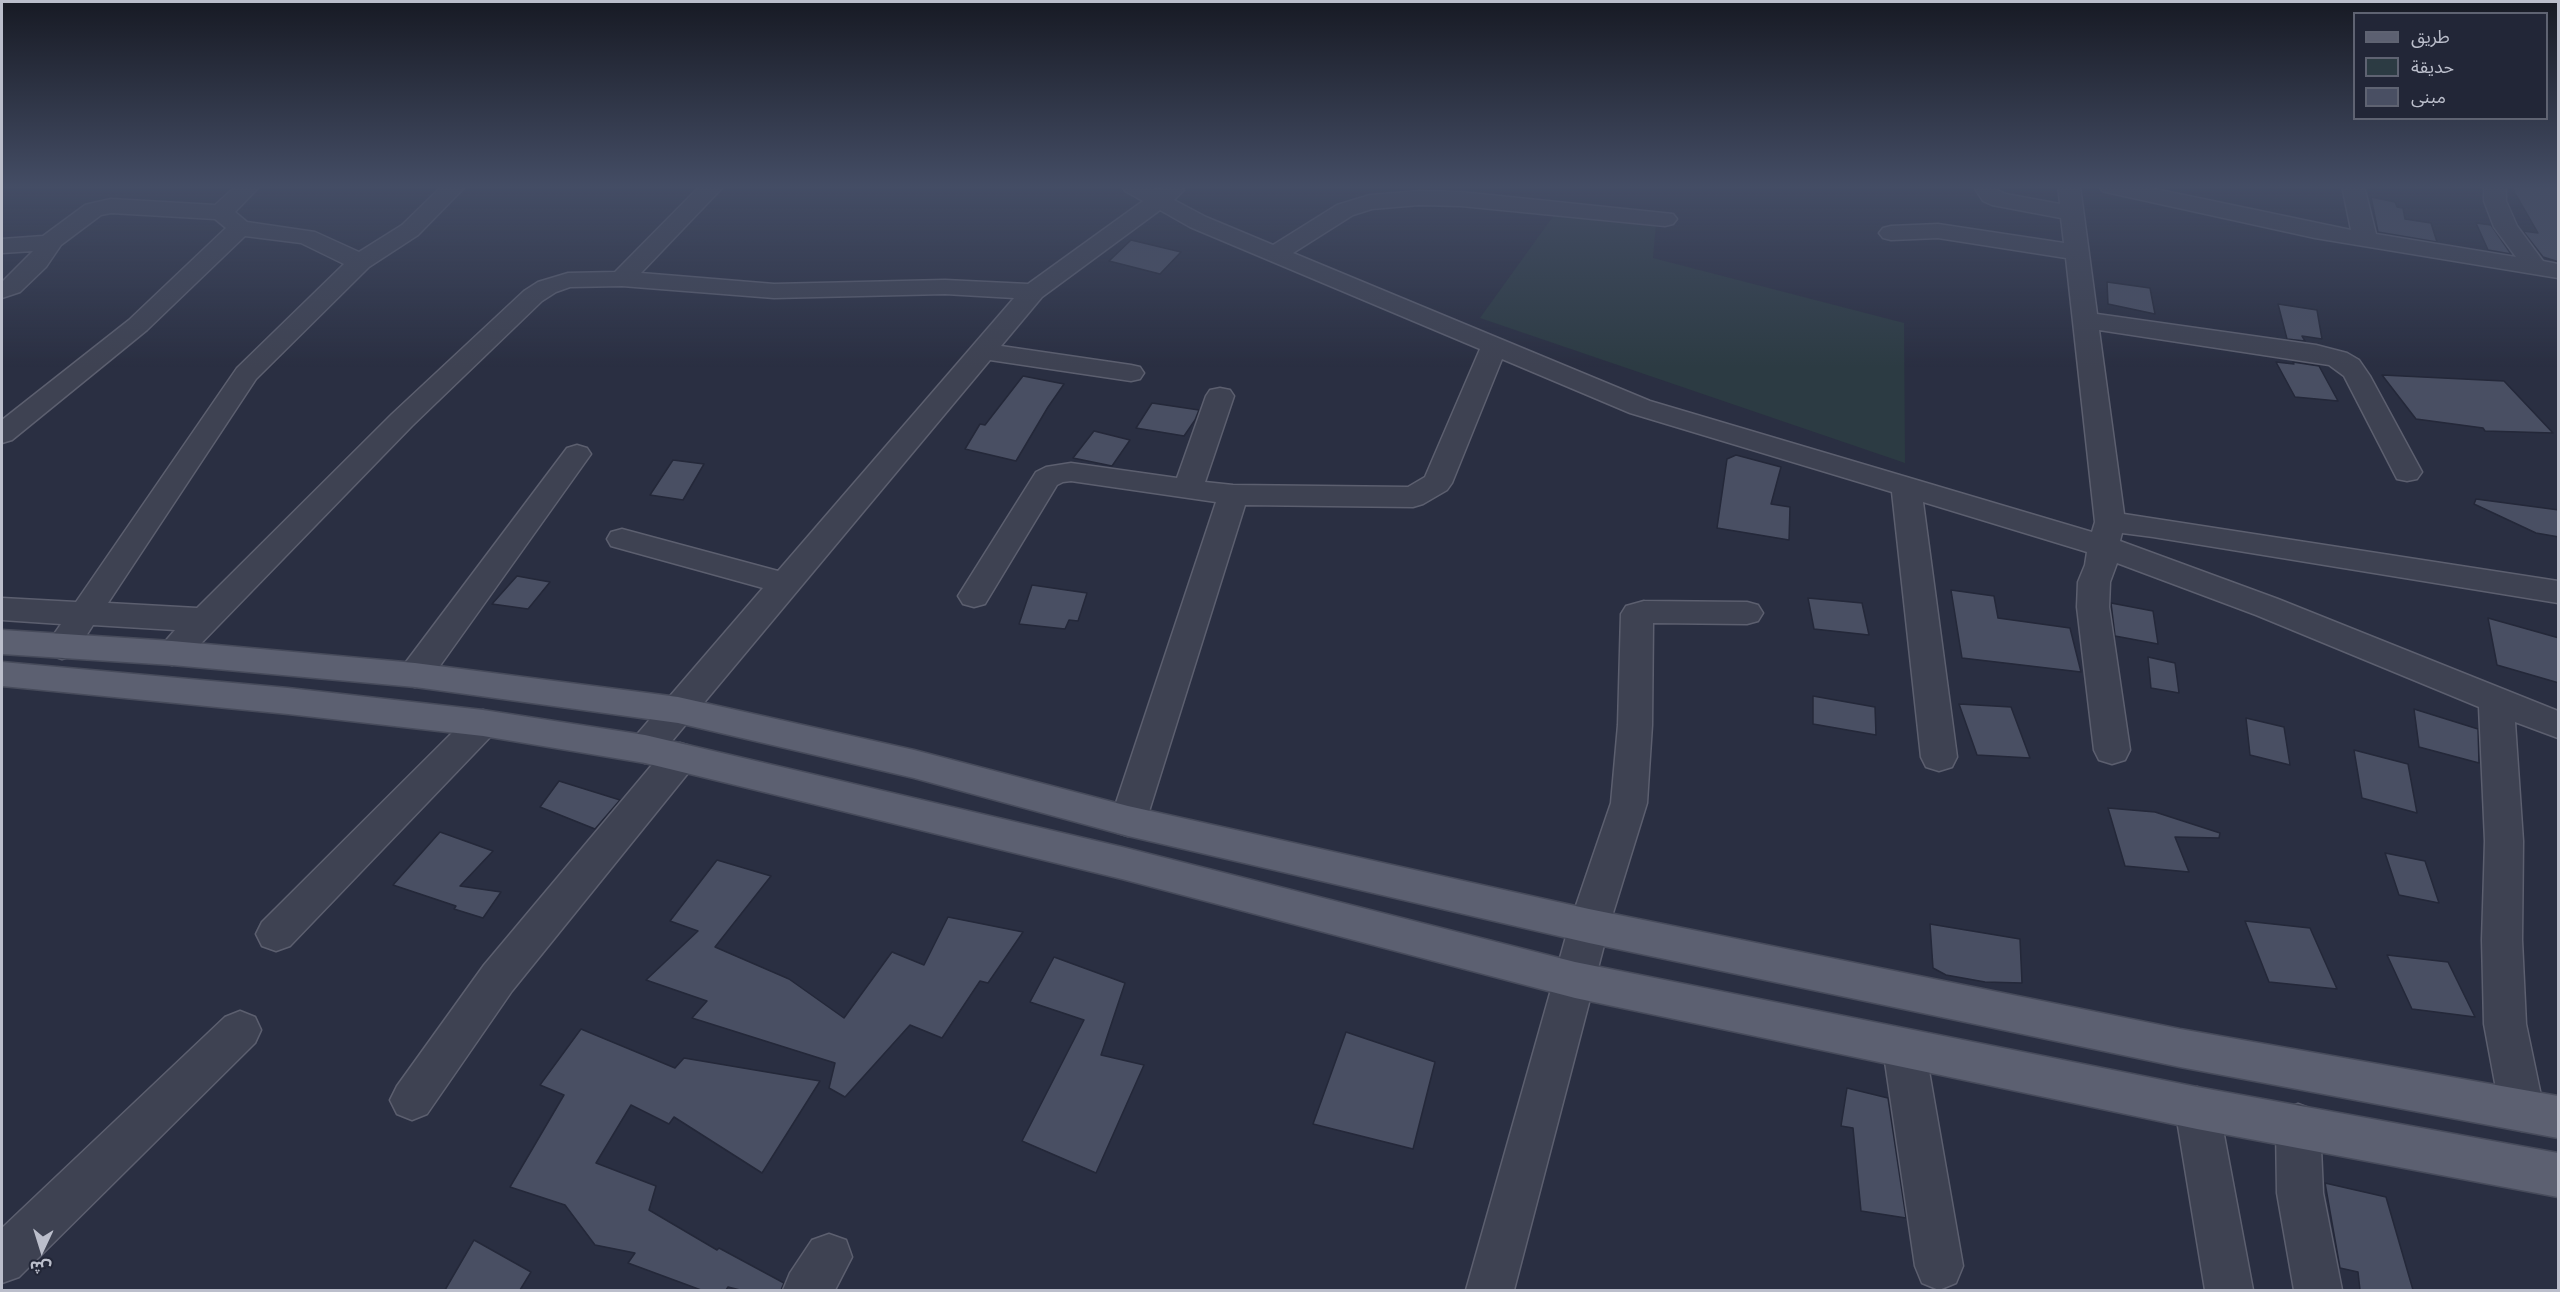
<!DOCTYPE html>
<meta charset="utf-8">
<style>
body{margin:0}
#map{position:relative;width:2560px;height:1292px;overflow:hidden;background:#2a2f42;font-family:"Asap Condensed","Noto Sans Arabic",sans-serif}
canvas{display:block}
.frame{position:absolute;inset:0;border:3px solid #bbbecb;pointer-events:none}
.legend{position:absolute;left:2353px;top:12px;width:195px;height:108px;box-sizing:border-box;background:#222637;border:2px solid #5f6372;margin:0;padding:8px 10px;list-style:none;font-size:18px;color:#bbbecb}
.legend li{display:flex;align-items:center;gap:12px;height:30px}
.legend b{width:30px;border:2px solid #5f6372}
.north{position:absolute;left:12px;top:1220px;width:60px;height:60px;-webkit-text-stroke:4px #222637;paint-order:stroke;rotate:184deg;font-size:16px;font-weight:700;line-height:24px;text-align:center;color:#bbbecb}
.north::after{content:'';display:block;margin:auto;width:21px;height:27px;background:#bbbecb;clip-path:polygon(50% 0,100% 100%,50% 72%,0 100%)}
</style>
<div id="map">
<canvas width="2560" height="1292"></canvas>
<div class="frame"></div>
<ul class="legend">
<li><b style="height:8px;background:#5c6071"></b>طريق</li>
<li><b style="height:16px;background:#2c3b43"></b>حديقة</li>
<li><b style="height:16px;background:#494f63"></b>مبنى</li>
</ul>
<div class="north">ش</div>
</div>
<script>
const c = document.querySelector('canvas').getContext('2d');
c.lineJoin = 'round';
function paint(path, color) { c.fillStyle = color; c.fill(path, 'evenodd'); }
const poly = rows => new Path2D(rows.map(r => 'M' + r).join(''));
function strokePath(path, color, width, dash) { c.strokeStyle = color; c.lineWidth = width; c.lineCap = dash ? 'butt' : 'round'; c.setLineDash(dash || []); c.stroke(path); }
const green = poly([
 [1554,215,1656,224,1653,258,1904,323,1905,463,1480,318]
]);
const building = poly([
 [2511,186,2559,186,2559,262,2543,257,2523,231,2538,233,2511,186],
 [2371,197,2395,202,2397,207,2403,208,2405,219,2431,223,2437,242,2378,232,2371,197],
 [2476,223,2491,225,2511,254,2488,250,2476,223],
 [1131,240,1181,252,1160,274,1109,261,1131,240],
 [2107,282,2150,288,2155,314,2108,304,2107,282],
 [2278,304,2317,310,2322,339,2302,336,2305,341,2287,339,2278,304],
 [2276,362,2294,364,2293,362,2319,366,2338,401,2295,397,2276,362],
 [2382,375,2504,381,2553,433,2485,431,2483,428,2416,419,2382,375],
 [1023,376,1064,384,1048,407,1016,461,965,449,980,424,985,425,1023,376],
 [1152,403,1199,410,1195,420,1184,436,1136,428,1152,403],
 [1094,431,1130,440,1112,466,1073,458,1094,431],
 [1736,455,1781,467,1771,504,1790,507,1789,540,1717,528,1727,459,1736,455],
 [673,460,704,464,683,500,650,495,673,460],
 [2476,499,2559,510,2559,537,2536,533,2474,504,2476,499],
 [517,576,550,582,528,609,492,604,517,576],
 [1032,585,1087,593,1078,621,1069,620,1065,629,1019,624,1032,585],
 [1951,590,1994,596,1998,618,2070,628,2081,672,1962,658,1951,590],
 [1808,598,1862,603,1869,635,1814,629,1808,598],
 [2111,603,2153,611,2158,644,2115,636,2111,603],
 [2488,618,2559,638,2559,683,2497,665,2488,618],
 [2148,657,2175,663,2179,693,2151,688,2148,657],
 [1813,696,1875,707,1876,735,1813,724,1813,696],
 [1959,704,2011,707,2030,758,1977,755,1959,704],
 [2414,709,2478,729,2479,763,2419,747,2414,709],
 [2246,718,2284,727,2290,765,2250,755,2246,718],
 [2354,750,2408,764,2417,813,2362,798,2354,750],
 [559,781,620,800,595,829,540,807,559,781],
 [2108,808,2155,812,2220,833,2219,838,2175,837,2189,872,2125,866,2108,808],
 [440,832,493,851,460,886,501,892,483,918,454,909,456,906,393,885,440,832],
 [2385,853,2425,861,2439,903,2399,895,2385,853],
 [717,860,771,876,715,947,789,979,844,1018,892,952,924,965,948,917,1023,932,988,983,980,981,942,1038,910,1025,845,1097,829,1088,835,1063,692,1018,707,1001,646,980,698,931,670,921,717,860],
 [2245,921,2310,928,2337,989,2269,982,2245,921],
 [1930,924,2020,939,2022,983,1985,982,1946,975,1933,968,1930,924],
 [2387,955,2448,962,2475,1017,2412,1009,2387,955],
 [1054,957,1125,983,1101,1055,1144,1065,1096,1173,1022,1141,1084,1020,1030,1002,1054,957],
 [581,1029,675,1068,684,1058,820,1081,762,1173,674,1117,669,1124,631,1105,596,1163,656,1186,649,1210,717,1250,719,1248,784,1283,781,1290,740,1290,728,1287,726,1290,701,1290,628,1263,635,1253,595,1245,565,1205,510,1187,564,1095,540,1085,581,1029],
 [1346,1032,1435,1062,1413,1149,1313,1124,1346,1032],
 [1847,1088,1888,1098,1906,1218,1861,1211,1853,1128,1841,1126,1847,1088],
 [2325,1183,2386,1197,2413,1290,2360,1290,2358,1272,2340,1268,2325,1183],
 [474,1240,531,1272,520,1290,445,1290,474,1240]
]);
const minor = poly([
 [236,186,260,186,235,212,247,222,315,232,359,252,402,225,442,186,466,186,418,235,369,267,256,379,108,603,197,608,392,414,524,291,538,282,568,273,615,272,700,186,724,186,641,273,774,284,945,280,1028,284,1143,201,1125,191,1122,186,1150,186,1158,190,1164,186,1182,186,1184,190,1174,200,1206,217,1273,245,1337,205,1370,195,1419,191,1461,192,1673,214,1677,219,1673,224,1665,226,1461,206,1419,205,1372,209,1353,215,1293,253,1650,401,2092,532,2095,522,2066,258,1938,238,1891,240,1883,238,1879,233,1883,228,1891,226,1938,224,2064,243,2061,218,1992,205,1983,201,1973,186,1995,186,1999,191,2006,194,2060,204,2058,186,2080,186,2097,314,2316,345,2347,353,2359,360,2370,376,2422,472,2417,479,2407,481,2397,479,2344,376,2329,365,2099,330,2124,514,2558,581,2558,603,2153,537,2122,533,2120,541,2278,599,2558,711,2558,738,2515,722,2523,841,2522,940,2526,1024,2544,1110,2537,1125,2522,1131,2507,1125,2500,1110,2484,1024,2482,940,2485,841,2479,707,2256,615,2117,563,2110,582,2109,607,2130,750,2125,760,2112,764,2099,760,2094,750,2077,607,2078,582,2085,565,2087,552,1923,502,1957,757,1952,767,1939,771,1926,767,1921,757,1892,492,1630,413,1502,359,1452,483,1447,490,1423,504,1413,507,1245,505,1146,821,1141,832,1128,836,1115,832,1110,821,1216,502,1071,481,1063,482,1057,485,985,604,974,607,963,604,958,596,1036,472,1046,467,1071,463,1177,478,1206,396,1210,390,1220,388,1230,390,1234,396,1205,482,1233,485,1408,487,1425,477,1480,349,1190,227,1160,210,1042,297,1001,346,1131,365,1140,367,1144,373,1140,379,1131,381,990,360,657,759,645,763,633,759,627,749,633,739,763,588,611,546,607,539,611,532,622,529,778,571,1014,298,945,294,774,298,622,286,570,287,556,292,542,301,412,426,184,661,172,665,160,661,155,653,175,630,93,625,74,655,62,659,50,655,45,647,61,624,2,620,2,598,76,602,237,368,344,264,301,243,245,236,147,330,12,440,2,443,2,420,129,320,226,228,215,219,111,213,101,215,61,245,46,267,20,292,2,298,2,282,33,251,2,253,2,239,43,236,85,205,93,203,111,199,215,205,236,186],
 [2099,186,2141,186,2351,230,2342,186,2364,186,2376,234,2516,257,2494,227,2484,201,2484,186,2506,186,2506,201,2517,226,2543,261,2558,264,2558,278,2315,238,2110,193,2102,191,2099,186],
 [577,445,587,448,591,454,427,684,415,687,403,684,398,675,403,666,567,448,577,445],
 [1644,601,1747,602,1758,605,1763,613,1758,621,1747,624,1653,623,1652,725,1647,803,1609,926,1514,1290,1466,1290,1569,926,1611,803,1618,725,1621,614,1626,606,1644,601],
 [483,710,495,714,500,723,495,732,290,946,276,951,262,946,256,934,262,922,471,714,483,710],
 [680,743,693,747,698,757,693,767,512,991,427,1114,412,1120,397,1114,390,1100,397,1086,484,965,667,747,680,743],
 [240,1011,255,1017,261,1030,255,1043,19,1277,2,1283,2,1228,225,1017,240,1011],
 [1904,1029,1919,1034,1925,1048,1963,1266,1956,1283,1939,1290,1922,1283,1915,1266,1883,1048,1889,1034,1904,1029],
 [2197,1087,2212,1093,2219,1108,2253,1290,2205,1290,2175,1108,2182,1093,2197,1087],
 [2298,1104,2314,1110,2320,1125,2323,1193,2342,1290,2294,1290,2277,1193,2276,1125,2282,1110,2298,1104],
 [829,1234,846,1240,852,1257,835,1290,783,1290,790,1273,812,1240,829,1234]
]);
const major = poly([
 [2,630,172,641,415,663,678,697,914,750,1128,806,1589,909,2180,1029,2558,1096,2558,1138,2180,1067,1589,943,1128,836,914,778,678,723,415,687,172,665,2,654,2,630],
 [2,662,288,688,483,710,645,735,1122,847,1575,962,2197,1087,2558,1153,2558,1197,2197,1129,1575,998,1122,879,645,763,483,736,288,714,2,686,2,662]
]);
paint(green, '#2c3b43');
paint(building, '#494f63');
strokePath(building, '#242839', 1.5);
strokePath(minor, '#5c5f6f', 3);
strokePath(major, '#474b5b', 3);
paint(minor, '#3e4252');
paint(major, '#5c6071');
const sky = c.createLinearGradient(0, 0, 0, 367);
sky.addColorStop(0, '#171a24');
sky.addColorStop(0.51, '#444d65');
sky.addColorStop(1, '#444d6500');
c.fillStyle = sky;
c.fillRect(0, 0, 2560, 367);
</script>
